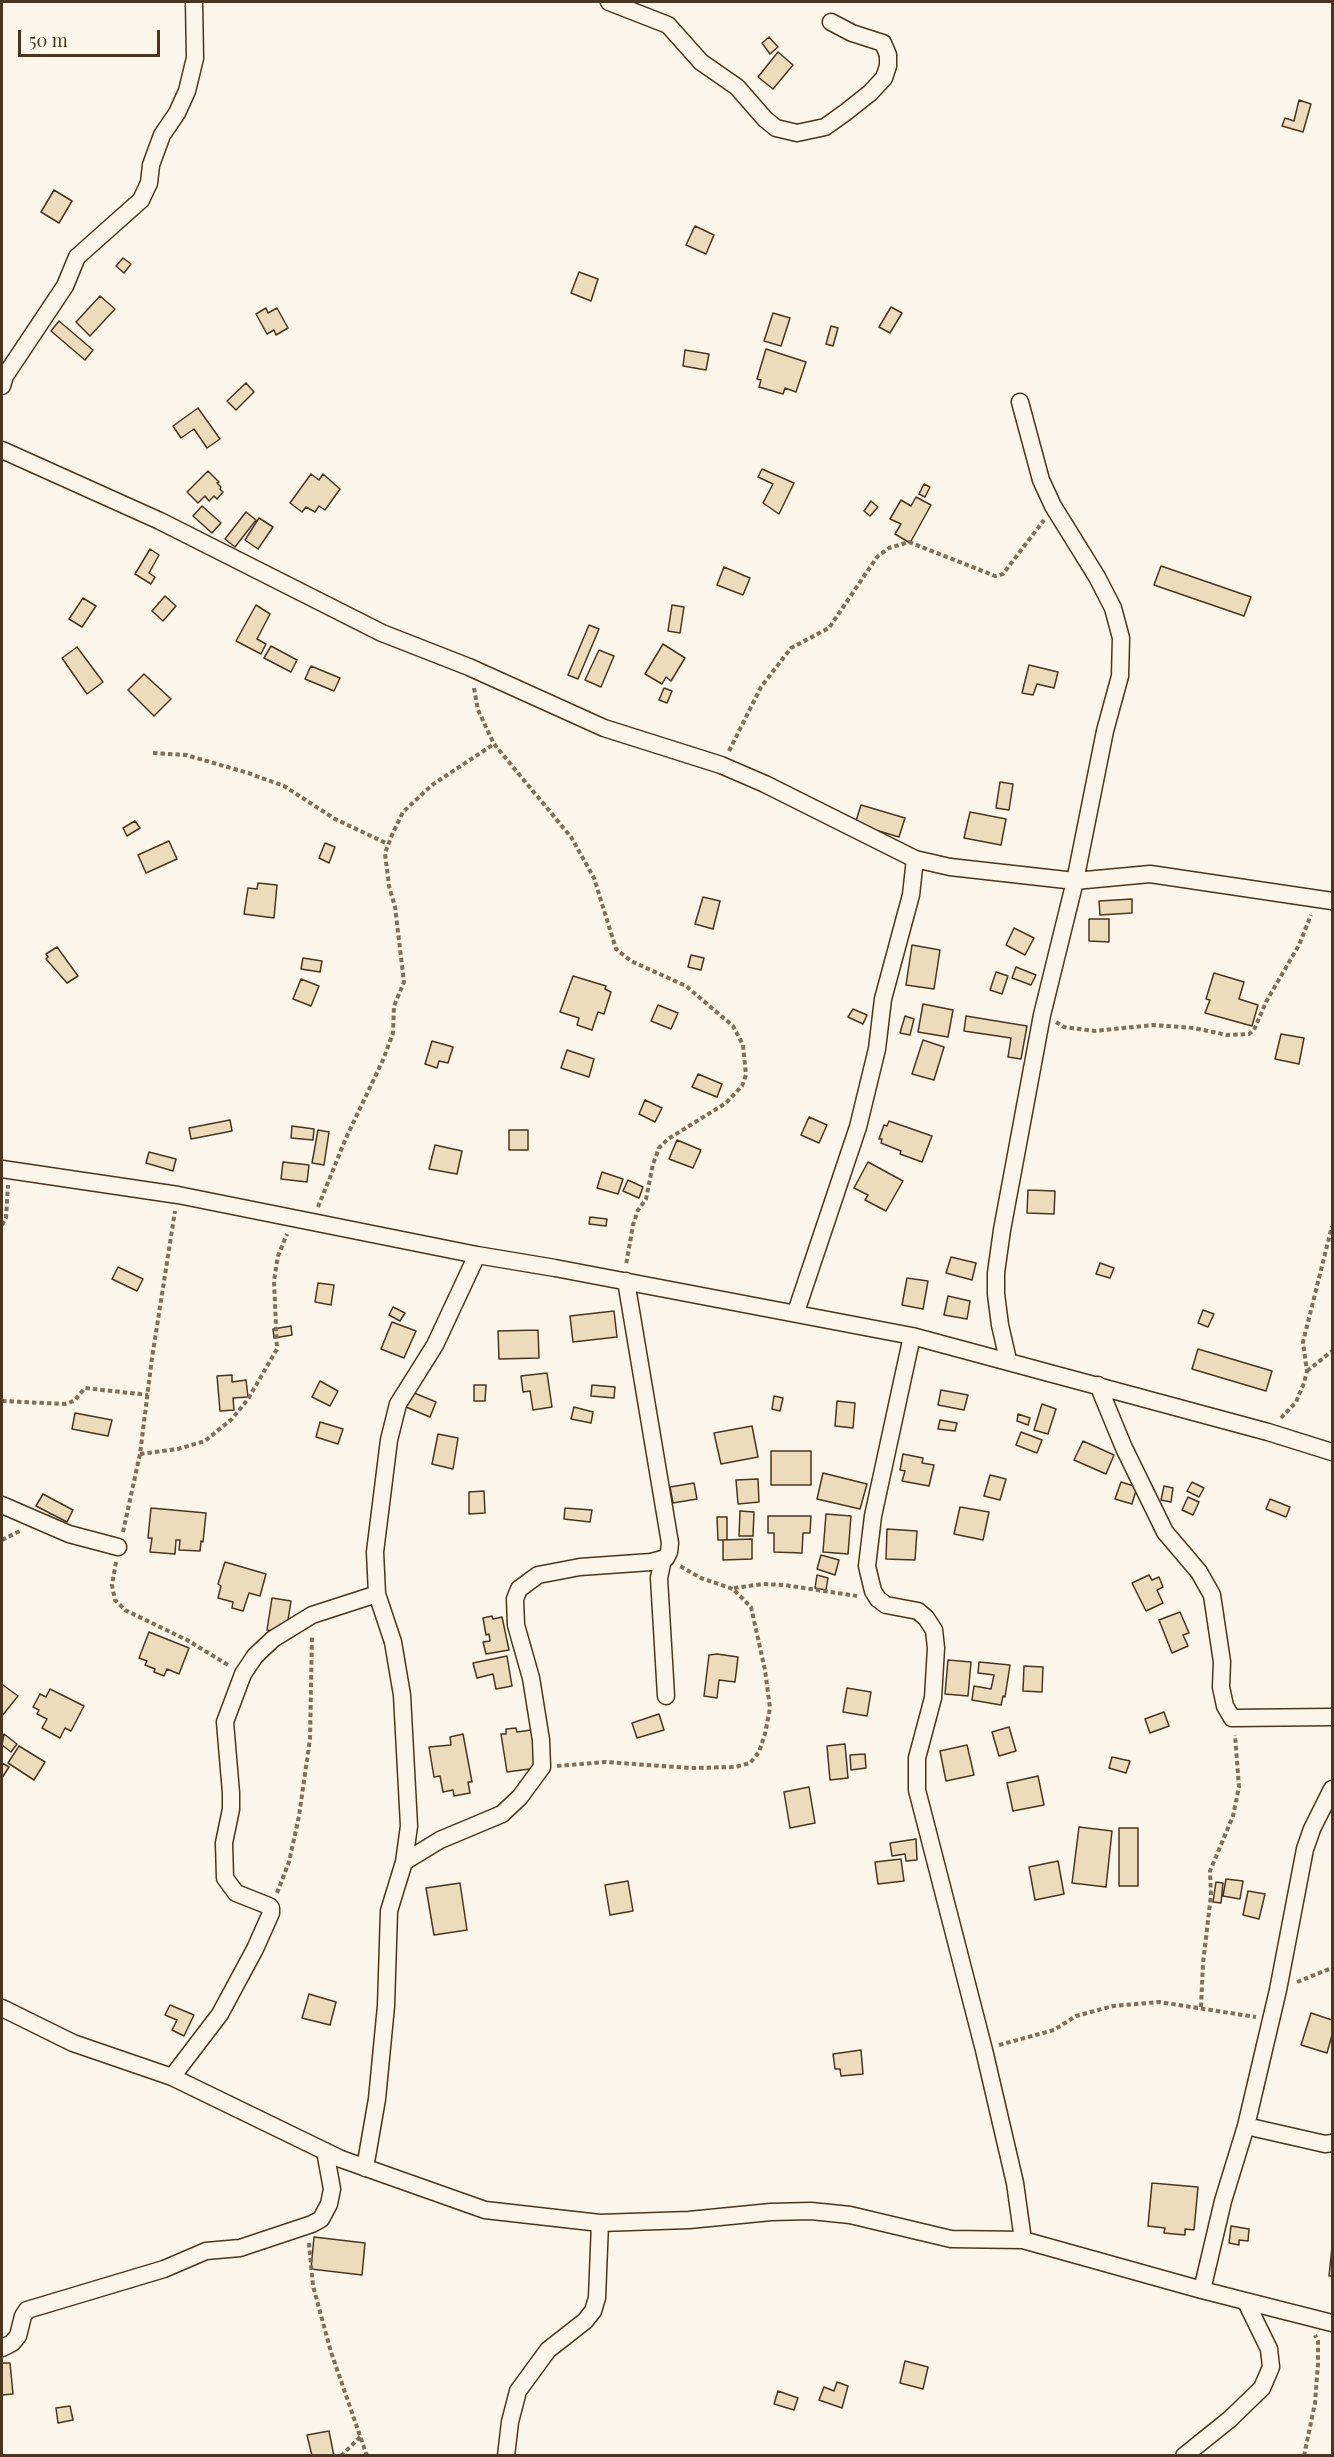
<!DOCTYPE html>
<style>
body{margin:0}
#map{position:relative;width:1334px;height:2457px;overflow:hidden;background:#fbf6e9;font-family:"Playfair Display",serif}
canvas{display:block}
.frame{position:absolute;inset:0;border:3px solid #4a3520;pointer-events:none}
.scale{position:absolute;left:18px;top:30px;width:142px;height:27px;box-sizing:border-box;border:3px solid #4a3520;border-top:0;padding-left:8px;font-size:18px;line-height:21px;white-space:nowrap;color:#4a3520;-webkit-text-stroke:4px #fbf6e9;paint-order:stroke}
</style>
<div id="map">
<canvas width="1334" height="2457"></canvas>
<div class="frame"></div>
<div class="scale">50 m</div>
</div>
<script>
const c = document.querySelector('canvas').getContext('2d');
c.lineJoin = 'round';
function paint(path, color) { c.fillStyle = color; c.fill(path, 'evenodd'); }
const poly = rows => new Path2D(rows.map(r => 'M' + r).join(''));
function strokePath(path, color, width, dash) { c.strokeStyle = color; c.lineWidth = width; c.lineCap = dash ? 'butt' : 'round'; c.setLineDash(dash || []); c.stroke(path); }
const building = poly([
 [769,37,778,47,770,54,762,43,769,37],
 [778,52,793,65,773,89,758,77,778,52],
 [1299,100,1311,104,1303,132,1282,126,1285,118,1294,121,1299,100],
 [54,190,72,201,59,223,41,212,54,190],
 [695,226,714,235,706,254,686,245,695,226],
 [123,258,131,264,124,273,116,266,123,258],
 [579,272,598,279,591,301,571,293,579,272],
 [100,296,115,309,90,336,76,322,100,296],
 [891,307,902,313,890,333,879,327,891,307],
 [266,308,268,313,277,308,288,328,276,335,274,330,267,334,256,314,266,308],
 [773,313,790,318,781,346,764,341,773,313],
 [59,321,93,350,85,360,51,331,59,321],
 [831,326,838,328,833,346,826,344,831,326],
 [766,349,806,362,796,392,785,388,783,394,759,387,761,380,757,379,766,349],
 [685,350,709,354,706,370,683,366,685,350],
 [246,383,254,392,236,410,227,401,246,383],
 [198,408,220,439,207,448,194,429,181,438,173,426,198,408],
 [762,469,794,483,779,514,763,503,773,484,758,477,762,469],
 [208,471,219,482,217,483,221,487,220,489,223,492,217,499,214,496,209,501,205,496,198,503,187,492,208,471],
 [311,474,319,480,323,474,340,489,325,510,319,506,315,512,306,507,302,512,290,503,311,474],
 [924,484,930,487,925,497,919,494,924,484],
 [916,497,931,505,910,543,895,534,901,524,890,519,901,500,911,506,916,497],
 [871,501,878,507,870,516,864,511,871,501],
 [202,506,221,523,212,533,193,516,202,506],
 [246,512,256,520,235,547,225,539,246,512],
 [259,518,273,527,258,549,245,540,259,518],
 [150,549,159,555,149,573,155,577,151,584,135,574,150,549],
 [1161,566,1251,597,1244,616,1154,585,1161,566],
 [724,567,750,578,743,595,717,585,724,567],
 [165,596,176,606,163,621,152,611,165,596],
 [83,598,96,606,82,627,69,619,83,598],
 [256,605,270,614,257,639,266,644,261,654,236,641,256,605],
 [672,605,684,607,680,633,668,631,672,605],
 [589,625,599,629,578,679,568,675,589,625],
 [663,644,685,658,671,681,666,677,662,684,645,674,663,644],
 [271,646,297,660,291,672,264,658,271,646],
 [77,647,103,682,87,694,62,658,77,647],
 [599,650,614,656,601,687,585,680,599,650],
 [1029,665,1058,672,1054,688,1037,684,1033,695,1022,693,1029,665],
 [311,666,340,678,334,691,305,679,311,666],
 [144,674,171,699,154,716,128,690,144,674],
 [664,688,672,691,667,703,659,700,664,688],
 [1000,782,1013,784,1009,810,996,808,1000,782],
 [861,805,905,818,899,837,855,824,861,805],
 [970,812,1006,819,1001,845,964,838,970,812],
 [135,821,140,828,127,836,123,828,135,821],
 [169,841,177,859,146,873,138,855,169,841],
 [325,843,335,847,329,863,319,858,325,843],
 [258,883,277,885,274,918,244,914,248,888,257,889,258,883],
 [703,897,720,901,713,929,695,924,703,897],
 [1132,899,1132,913,1100,915,1099,901,1132,899],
 [1089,919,1109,919,1109,942,1089,941,1089,919],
 [1014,928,1034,938,1025,955,1006,945,1014,928],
 [912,945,940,950,934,989,906,985,912,945],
 [57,947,78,976,67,983,46,959,48,957,46,954,57,947],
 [691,955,704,958,701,970,688,967,691,955],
 [303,958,322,961,320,972,301,969,303,958],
 [1016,967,1036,975,1031,985,1012,978,1016,967],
 [996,972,1008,976,1002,994,990,990,996,972],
 [1214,973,1244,982,1239,999,1258,1005,1252,1026,1205,1013,1210,1000,1206,999,1214,973],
 [573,976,606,986,605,989,611,992,604,1014,598,1012,592,1030,577,1025,579,1018,560,1012,573,976],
 [301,979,319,986,311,1006,293,999,301,979],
 [923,1004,953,1010,948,1037,918,1032,923,1004],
 [658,1005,678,1013,671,1029,651,1021,658,1005],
 [853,1009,867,1015,863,1024,848,1017,853,1009],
 [905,1016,914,1019,910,1035,900,1033,905,1016],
 [966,1016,1027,1026,1021,1059,1008,1057,1011,1038,964,1031,966,1016],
 [1281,1034,1304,1038,1299,1064,1275,1059,1281,1034],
 [923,1040,944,1047,934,1080,912,1074,923,1040],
 [432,1041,453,1047,448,1063,439,1061,437,1068,425,1064,432,1041],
 [567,1050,594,1059,589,1077,561,1068,567,1050],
 [698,1074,722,1084,717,1097,692,1087,698,1074],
 [645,1100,662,1108,655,1122,639,1114,645,1100],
 [809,1117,827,1125,819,1143,801,1135,809,1117],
 [230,1120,232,1131,191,1139,189,1128,230,1120],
 [889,1121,932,1136,922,1162,900,1154,901,1151,881,1143,882,1139,879,1139,884,1125,887,1126,889,1121],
 [292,1126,314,1129,313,1140,291,1138,292,1126],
 [318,1130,329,1132,324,1165,312,1163,318,1130],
 [509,1130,528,1130,528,1150,509,1150,509,1130],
 [677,1140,701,1150,693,1168,669,1159,677,1140],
 [435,1145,462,1151,457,1174,429,1169,435,1145],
 [149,1152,176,1159,173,1171,146,1163,149,1152],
 [283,1162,309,1165,307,1182,281,1179,283,1162],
 [868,1162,903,1181,886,1211,865,1200,868,1195,854,1188,868,1162],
 [602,1172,623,1179,618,1194,597,1188,602,1172],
 [628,1180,643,1187,639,1198,623,1191,628,1180],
 [1028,1190,1055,1191,1054,1214,1027,1213,1028,1190],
 [590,1217,607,1219,606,1226,589,1224,590,1217],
 [951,1257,976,1263,972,1280,946,1273,951,1257],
 [1100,1263,1114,1268,1110,1278,1096,1274,1100,1263],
 [118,1267,143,1279,137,1291,112,1279,118,1267],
 [907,1278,928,1281,923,1309,902,1305,907,1278],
 [318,1283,334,1285,331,1305,315,1302,318,1283],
 [948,1296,970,1301,967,1319,944,1315,948,1296],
 [393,1307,405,1313,400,1321,389,1315,393,1307],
 [1203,1310,1214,1314,1208,1327,1198,1323,1203,1310],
 [614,1311,617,1337,573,1342,570,1316,614,1311],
 [392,1322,416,1331,404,1358,381,1349,392,1322],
 [291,1326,292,1335,274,1338,273,1329,291,1326],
 [538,1330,539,1358,499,1359,498,1331,538,1330],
 [1198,1349,1272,1371,1266,1391,1192,1369,1198,1349],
 [547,1373,552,1407,533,1410,530,1391,523,1392,521,1376,547,1373],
 [232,1375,232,1382,246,1380,248,1397,233,1398,234,1410,220,1411,217,1376,232,1375],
 [320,1381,338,1391,330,1406,312,1397,320,1381],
 [474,1385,486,1385,485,1401,474,1401,474,1385],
 [592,1385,615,1387,614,1398,591,1396,592,1385],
 [941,1390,968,1395,964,1410,938,1405,941,1390],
 [412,1392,436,1402,430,1417,406,1407,412,1392],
 [774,1396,783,1398,780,1411,772,1409,774,1396],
 [837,1401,855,1403,853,1428,835,1426,837,1401],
 [1042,1404,1056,1409,1048,1434,1034,1430,1042,1404],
 [574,1407,593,1412,591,1423,571,1419,574,1407],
 [75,1413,112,1420,108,1436,72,1429,75,1413],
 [1018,1414,1030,1418,1028,1425,1017,1421,1018,1414],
 [940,1420,957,1423,955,1431,938,1429,940,1420],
 [320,1422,343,1429,338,1444,316,1437,320,1422],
 [752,1426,758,1457,721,1464,714,1433,752,1426],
 [1021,1432,1042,1440,1037,1453,1016,1445,1021,1432],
 [438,1434,458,1438,453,1469,432,1464,438,1434],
 [1083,1441,1114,1455,1106,1474,1074,1460,1083,1441],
 [771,1451,811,1451,811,1485,771,1485,771,1451],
 [903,1454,923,1458,922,1463,934,1465,929,1486,902,1481,905,1471,900,1470,903,1454],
 [823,1473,867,1484,860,1509,817,1499,823,1473],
 [990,1475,1006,1479,1000,1500,984,1496,990,1475],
 [758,1479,759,1502,738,1504,736,1480,758,1479],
 [1121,1482,1137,1487,1132,1504,1115,1499,1121,1482],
 [1192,1482,1204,1488,1199,1497,1187,1491,1192,1482],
 [694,1483,697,1499,673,1503,670,1487,694,1483],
 [1164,1486,1173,1488,1171,1502,1161,1500,1164,1486],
 [484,1491,485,1513,469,1514,469,1492,484,1491],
 [43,1494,73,1510,67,1522,36,1506,43,1494],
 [1188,1497,1199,1502,1193,1515,1182,1510,1188,1497],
 [1270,1499,1290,1507,1286,1517,1266,1509,1270,1499],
 [960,1507,989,1512,983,1540,954,1534,960,1507],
 [151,1508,206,1513,203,1542,201,1541,200,1551,179,1550,180,1540,176,1540,175,1554,150,1552,152,1538,148,1538,151,1508],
 [565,1508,592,1510,590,1522,564,1519,565,1508],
 [740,1511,754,1512,753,1536,739,1536,740,1511],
 [826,1514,851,1516,848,1554,823,1552,826,1514],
 [768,1516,811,1516,810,1533,803,1533,802,1553,774,1552,774,1533,768,1533,768,1516],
 [717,1517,727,1517,727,1540,718,1540,717,1517],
 [887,1529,917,1531,915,1560,886,1559,887,1529],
 [752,1539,752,1559,723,1560,723,1540,752,1539],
 [821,1555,839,1560,835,1575,817,1569,821,1555],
 [225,1562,266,1574,260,1596,249,1593,243,1611,232,1608,233,1602,218,1598,221,1586,218,1584,225,1562],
 [817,1575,828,1578,826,1590,815,1588,817,1575],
 [1149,1575,1152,1580,1159,1577,1163,1587,1157,1590,1163,1603,1146,1611,1132,1583,1149,1575],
 [272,1598,291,1601,286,1633,267,1630,272,1598],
 [1180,1612,1189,1633,1183,1635,1188,1646,1172,1653,1159,1620,1180,1612],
 [492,1616,493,1619,502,1617,509,1650,486,1654,483,1642,490,1641,489,1634,486,1635,483,1618,492,1616],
 [149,1632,189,1648,179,1674,167,1669,164,1676,154,1672,155,1669,145,1665,147,1661,139,1658,149,1632],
 [717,1654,738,1657,735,1682,719,1680,717,1698,704,1696,709,1655,717,1654],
 [507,1656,512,1686,496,1689,493,1674,477,1678,473,1663,507,1656],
 [948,1660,971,1662,968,1696,945,1694,948,1660],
 [979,1662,1010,1665,1005,1697,1003,1696,1001,1705,972,1700,974,1686,991,1689,994,1675,978,1673,979,1662],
 [1024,1666,1043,1667,1042,1692,1023,1691,1024,1666],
 [3,1685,18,1696,2,1716,2,1686,3,1685],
 [847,1688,871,1692,867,1716,843,1712,847,1688],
 [50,1689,84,1706,71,1731,65,1728,60,1738,42,1728,47,1719,37,1714,39,1710,33,1707,40,1694,46,1697,50,1689],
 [1164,1712,1169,1726,1150,1733,1145,1719,1164,1712],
 [659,1714,664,1730,637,1738,632,1723,659,1714],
 [1009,1727,1016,1751,999,1756,992,1732,1009,1727],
 [516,1728,517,1732,531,1730,537,1768,507,1772,501,1734,506,1734,506,1729,516,1728],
 [4,1734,17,1744,11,1752,2,1745,4,1734],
 [463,1734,472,1782,468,1782,470,1793,454,1796,453,1790,443,1792,440,1776,434,1777,429,1747,451,1745,450,1737,463,1734],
 [845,1744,848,1778,830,1780,827,1746,845,1744],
 [967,1745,974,1775,946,1781,940,1751,967,1745],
 [19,1746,45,1762,34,1780,8,1763,19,1746],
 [865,1754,866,1768,851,1770,850,1755,865,1754],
 [1112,1757,1130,1761,1126,1773,1109,1768,1112,1757],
 [2,1763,9,1767,2,1778,2,1763],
 [1038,1776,1044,1805,1013,1811,1007,1783,1038,1776],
 [809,1787,815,1823,790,1828,784,1792,809,1787],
 [1079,1827,1112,1831,1106,1887,1072,1883,1079,1827],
 [1119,1828,1138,1828,1138,1886,1119,1886,1119,1828],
 [916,1839,917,1860,906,1861,905,1854,892,1856,890,1843,916,1839],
 [901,1859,904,1881,878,1884,875,1862,901,1859],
 [1058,1861,1064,1894,1035,1900,1029,1867,1058,1861],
 [1226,1879,1243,1881,1240,1899,1223,1896,1226,1879],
 [628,1881,633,1911,610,1915,605,1885,628,1881],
 [1216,1882,1223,1883,1221,1903,1213,1902,1216,1882],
 [460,1883,467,1930,434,1935,426,1888,460,1883],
 [1248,1891,1265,1894,1259,1919,1243,1915,1248,1891],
 [309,1994,336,2002,330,2025,302,2018,309,1994],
 [170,2005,194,2015,184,2036,172,2030,177,2020,165,2015,170,2005],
 [1311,2013,1332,2020,1332,2035,1327,2053,1301,2045,1311,2013],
 [861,2050,863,2074,841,2076,840,2069,835,2069,833,2054,861,2050],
 [1152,2183,1198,2187,1194,2230,1185,2229,1185,2235,1164,2233,1165,2228,1148,2226,1152,2183],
 [1231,2226,1249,2229,1248,2241,1239,2240,1239,2245,1229,2243,1231,2226],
 [314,2237,365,2243,362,2275,311,2269,314,2237],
 [1332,2247,1332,2276,1329,2276,1332,2247],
 [905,2361,928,2367,923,2389,900,2383,905,2361],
 [2,2363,10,2363,13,2394,2,2395,2,2363],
 [837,2382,848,2386,842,2408,819,2400,824,2387,834,2391,837,2382],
 [778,2391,798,2398,794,2410,774,2404,778,2391],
 [70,2406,73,2420,58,2423,56,2408,70,2406],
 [329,2431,334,2456,312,2456,307,2435,329,2431]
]);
const path = poly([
 [474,688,478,710,494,744,571,837,594,878,616,949,631,961,686,986,733,1026,743,1045,746,1075,742,1086,726,1103,668,1139,659,1148,653,1164,646,1199,638,1210,633,1225,626,1265],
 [729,751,761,687,791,648,829,628,877,557,889,548,909,542,995,576,1003,574,1044,520],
 [153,753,186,755,248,773,284,786,335,819,388,844],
 [1056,1022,1064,1027,1095,1031,1153,1025,1194,1028,1227,1035,1249,1034,1254,1030,1266,1002,1299,945,1311,915],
 [318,1207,346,1138,383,1060,393,1033,394,1006,404,982,395,907,389,886,385,853,392,835,403,812,432,785,494,744],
 [2,1225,6,1218,8,1185],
 [1307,1371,1332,1351],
 [2,1401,65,1404,74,1401,85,1388,148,1395],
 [1281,1418,1296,1402,1304,1383,1307,1371,1303,1342,1332,1226],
 [140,1454,178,1449,205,1441,232,1419,248,1399,277,1349,274,1281,278,1256,287,1234],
 [123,1532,140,1454,152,1358,175,1211],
 [2,1540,20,1531],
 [116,1562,112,1585,115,1600,125,1610,187,1640,228,1665],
 [734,1588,763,1584,784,1585,857,1596],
 [557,1766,605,1762,691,1768,735,1767,750,1763,759,1752,765,1734,770,1708,765,1670,751,1607,733,1589,701,1578,680,1566],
 [277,1893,289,1862,299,1816,310,1739,312,1635],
 [1297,1982,1332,1968],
 [1201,2007,1203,1963,1211,1895,1210,1871,1233,1816,1239,1787,1235,1735],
 [999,2045,1054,2030,1076,2016,1113,2006,1159,2002,1256,2017],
 [309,2243,313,2286,331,2352,367,2456],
 [341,2456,361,2436],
 [1304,2456,1315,2403,1318,2364,1318,2341,1315,2335]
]);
const minor = poly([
 [609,2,668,25,701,62,737,87,765,119,776,128,797,133,825,127,846,112,870,93,884,78,888,66,888,55,883,43,852,33,831,22],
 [2,386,5,376,65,286,77,257,141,200,149,183,151,165,162,135,177,113,187,91,195,58,194,2],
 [2,450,160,521,382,633,469,667,604,728,721,765,765,784,915,859,950,867,1075,881,1150,874,1332,901],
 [2,1169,178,1195,477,1255,555,1268,912,1336,1268,1432,1332,1452],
 [796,1312,858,1127,877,1049,883,999,911,895,915,859],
 [912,1336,873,1516,867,1566,873,1591,878,1599,886,1605,918,1611,926,1618,934,1630,936,1648,933,1698,917,1758,917,1790,984,2050,1015,2183,1023,2240],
 [1008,1360,1000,1325,996,1294,996,1273,1002,1230,1042,1015,1075,881,1105,731,1120,676,1121,638,1113,608,1097,577,1053,506,1041,480,1020,402],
 [1098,1385,1124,1448,1165,1532,1199,1572,1212,1595,1222,1662,1221,1687,1225,1706,1232,1718,1332,1717],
 [2,1505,69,1534,118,1547],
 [663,1559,659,1578,666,1696],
 [404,1862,440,1840,502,1814,520,1797,542,1767,541,1740,531,1678,516,1625,515,1599,519,1589,538,1575,580,1567,651,1562,666,1558,669,1552,670,1543,626,1281],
 [2,2008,73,2043,172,2077,341,2159,485,2210,600,2223,689,2220,771,2212,811,2211,850,2215,951,2239,1023,2240,1202,2290,1332,2323],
 [172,2077,220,2014,255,1949,271,1913,271,1908,269,1906,236,1893,225,1878,224,1843,231,1809,231,1793,225,1722,243,1674,255,1656,273,1639,312,1615,377,1594],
 [1246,2126,1325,2144,1332,2143],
 [365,2168,377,2099,386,2006,389,1911,404,1862,409,1826,402,1695,393,1642,377,1594,375,1552,389,1440,398,1404,435,1345,477,1255],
 [1202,2290,1223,2201,1246,2126,1278,1990,1305,1849,1312,1829,1332,1789],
 [2,2348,12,2343,18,2336,23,2316,27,2310,164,2269,206,2251,240,2248,312,2224,321,2219,329,2204,332,2189,325,2151],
 [506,2456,510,2422,518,2391,548,2350,585,2321,593,2311,597,2298,600,2223],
 [1184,2456,1230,2419,1262,2388,1271,2367,1269,2349,1246,2302]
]);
paint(building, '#ecdcbc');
strokePath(building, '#4a3520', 1.5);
strokePath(minor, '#4a3520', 19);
strokePath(path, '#7f6f5c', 4, [4.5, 3]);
strokePath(minor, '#fbf6e9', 16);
</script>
